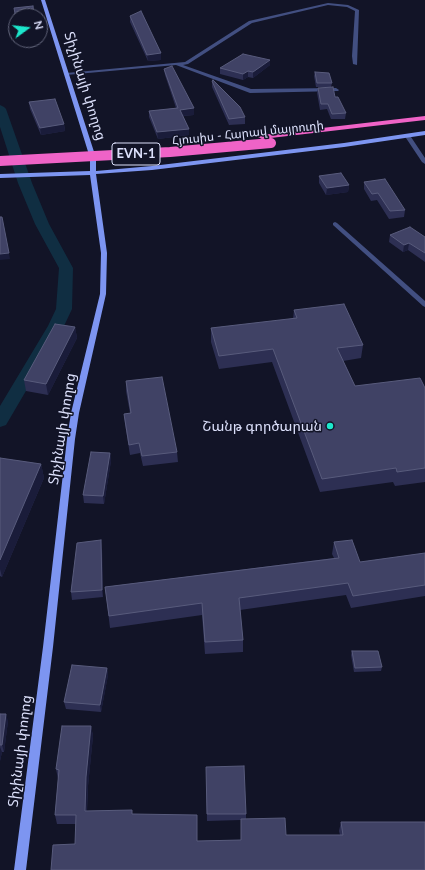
<!DOCTYPE html>
<meta charset="utf-8">
<style>
body{margin:0}
#map{position:relative;width:425px;height:870px;overflow:hidden;background:#121427;font-family:Lato,sans-serif}
canvas{display:block}
.north{position:absolute;left:8px;top:8px;width:40px;height:40px;box-sizing:border-box;background:#121427;border:1px solid #63667c;border-radius:50%;rotate:75deg;font-size:11px;font-weight:700;line-height:16px;text-align:center;color:#dce0fb}
.north::after{content:'';display:block;margin:auto;width:14px;height:18px;background:#1ce7cc;clip-path:polygon(50% 0,100% 100%,50% 72%,0 100%)}
</style>
<div id="map">
<canvas width="425" height="870"></canvas>
<div class="north">N</div>
</div>
<script>
const c = document.querySelector('canvas').getContext('2d');
c.lineJoin = 'round';
const poly = rows => new Path2D(rows.map(r => 'M' + r).join(''));
function paint(path, color) { c.fillStyle = color; c.fill(path, 'evenodd'); }
function strokePath(path, color, width, dash) { c.strokeStyle = color; c.lineWidth = width; c.lineCap = dash ? 'butt' : 'round'; c.setLineDash(dash || []); c.stroke(path); }
function label(font, color, halo, rows, align = 'center') {
  c.font = font + ' Lato,"Noto Sans Armenian",sans-serif'; c.lineWidth = 3; c.setLineDash([]); c.textBaseline = 'middle'; c.strokeStyle = halo; c.fillStyle = color; for (const [text, x, y, turn = 0] of rows) {
    c.save(); c.translate(x, y); c.rotate((+turn || 0) * Math.PI / 180); c.textAlign = isNaN(turn) ? turn : align; if (halo) c.strokeText(text, 0, 0); c.fillText(text, 0, 0); c.restore();
  }
}
const canal = poly([
 [0,105,4,107,6,109,32,183,49,224,73,268,72,309,64,326,6,425,0,427,0,406,48,326,56,309,59,268,35,224,18,183,0,127,0,105]
]);
const street = poly([
 [328,3,348,5,359,10,357,65,353,64,352,56,355,11,347,7,328,5,252,23,188,64,183,65,251,89,336,88,339,90,338,91,250,93,176,65,66,75,64,74,66,73,185,62,249,21,328,3],
 [405,134,409,134,425,158,425,164,422,162,404,135,405,134],
 [335,222,337,223,425,301,425,307,423,306,333,225,333,223,335,222]
]);
const secondary = poly([
 [41,0,45,0,96,158,96,171,152,166,344,143,425,131,425,135,344,147,152,170,96,174,107,253,106,294,79,413,75,439,53,647,26,870,14,870,43,647,67,439,71,413,100,294,101,253,90,175,0,178,0,174,90,171,90,158,41,0]
]);
const highway = poly([
 [425,116,425,120,262,139,258,137,262,135,425,116]
]);
const highwayBridgeFar1 = poly([
 [268,143,271,143]
]);
const highwayBridge = poly([
 [0,161,170,152,271,143]
]);
const wall = poly([
 [130,16,161,53,161,60,148,61,130,22],
 [270,65,253,78,248,77,243,80,220,74,220,68],
 [164,69,194,115,183,116,189,129,189,135,158,139,149,117,149,111,176,108,165,75],
 [315,72,332,83,331,87,316,87,314,76],
 [212,81,245,117,245,124,229,125,212,87],
 [318,88,335,97,346,113,345,119,331,119,327,109,320,110,317,93],
 [29,102,64,124,65,131,41,135,30,109],
 [319,176,349,185,348,192,326,195,319,183],
 [364,182,405,210,404,217,389,219,377,200,371,201,364,189],
 [390,235,425,237,425,262,408,250,403,252,389,242],
 [294,310,363,345,361,358,343,361,355,386,425,388,425,482,395,486,393,482,320,492,272,362,219,369,211,342,211,328,293,319],
 [75,327,77,338,48,395,26,391,24,380],
 [126,381,177,452,178,462,143,466,140,453,130,455,125,424,124,414,130,413,126,391],
 [110,453,111,461,104,504,84,503,83,495],
 [0,458,41,464,44,478,2,577,0,576],
 [334,542,360,562,425,553,425,596,351,608,346,595,240,610,243,640,243,652,205,654,202,615,110,628,105,587,334,558,332,554],
 [102,548,103,597,72,600,71,592],
 [352,651,382,667,381,671,354,672,351,655],
 [107,668,108,675,101,712,66,709,64,702],
 [0,714,8,721,4,752,2,752,0,761],
 [91,726,93,736,88,786,87,811,132,810,132,814,197,824,197,841,241,840,241,820,207,821,206,767,246,814,246,819,286,835,340,835,339,831,341,822,425,870,75,844,76,824,57,824,55,815,58,779,56,769]
]);
const shadedWall = poly([
 [161,53,161,60,148,61,147,55],
 [270,60,270,65,253,78,253,72],
 [248,71,248,77,243,80,243,74],
 [194,108,194,115,180,116,180,110],
 [64,124,65,131,41,135,40,128],
 [189,129,189,135,158,139,157,132],
 [349,185,348,192,326,195,327,188],
 [409,243,408,250,403,252,404,245],
 [9,253,10,259,0,260,0,254],
 [75,327,77,338,48,395,46,384],
 [110,453,111,461,104,504,103,496],
 [41,464,44,478,2,577,0,569,0,560],
 [101,540,102,548,103,597,102,590],
 [107,668,108,675,101,712,100,705],
 [6,714,8,721,4,752,2,745],
 [91,726,93,736,88,786,86,820,85,811,86,777],
 [0,747,2,752,0,761]
]);
const building = poly([
 [33,6,34,16,16,16,16,19,14,8,33,6],
 [141,11,161,53,147,55,130,16,141,11],
 [243,54,270,60,253,72,248,71,243,74,220,68,243,54],
 [172,66,194,108,180,110,189,129,157,132,149,111,178,108,164,69,172,66],
 [315,72,329,73,332,83,317,83,315,72],
 [213,80,240,107,245,117,229,119,212,81,213,80],
 [333,87,335,97,338,97,346,113,332,114,328,104,321,104,318,88,333,87],
 [55,99,64,124,40,128,29,102,55,99],
 [341,173,349,185,327,188,319,176,341,173],
 [385,179,405,210,390,211,378,193,372,194,364,182,385,179],
 [0,217,2,217,9,253,0,254,0,217],
 [410,227,425,237,425,253,409,243,404,245,390,235,410,227],
 [344,304,363,345,337,348,355,386,420,378,425,388,425,468,397,472,396,468,322,479,273,349,219,356,211,328,297,318,294,310,344,304],
 [55,324,75,327,46,384,24,380,55,324],
 [162,377,177,452,142,456,139,443,129,445,124,414,131,413,126,381,162,377],
 [91,452,110,453,103,496,83,495,91,452],
 [0,458,41,464,0,560,0,458],
 [101,540,102,590,71,592,77,543,101,540],
 [352,540,360,562,425,553,425,585,353,596,348,583,239,598,243,640,205,642,202,603,109,616,105,587,339,558,334,542,352,540],
 [352,651,378,651,382,667,355,668,352,651],
 [72,665,107,668,100,705,64,702,72,665],
 [0,714,6,714,2,745,0,745,0,714],
 [62,726,91,726,86,777,85,811,132,810,132,814,197,815,197,841,241,840,241,819,285,818,286,835,343,835,341,822,425,822,425,870,51,870,53,845,75,844,76,815,55,815,59,770,56,769,62,726],
 [244,766,246,814,207,814,206,767,244,766]
]);
const markers = [
 [330,426,4,"#1ce7cc"]
];
const farStreetnames = [
 ["Հյուսիս - Հարավ մայրուղի",248,133,-6]
];
const shields = [
 [136,154,48]
];
const shieldNames = [
 ["EVN-1",136,154]
];
const streetNames = [
 ["Տիչինայի փողոց",85,86,73],
 ["Տիչինայի փողոց",62,429,-81],
 ["Տիչինայի փողոց",20,751,-83]
];
const poiNames = [
 ["Շանթ գործարան",322,426]
];
paint(canal, '#102e42');
paint(street, '#424f81');
paint(secondary, '#7d95f1');
paint(highway, '#ef63c7');
strokePath(highwayBridgeFar1, '#ef63c7', 7);
strokePath(highwayBridge, '#ef63c7', 10);
paint(wall, '#2d2f53');
paint(shadedWall, '#1a1c3a');
paint(building, '#404265');
strokePath(building, '#585b7c', 1);
for (const [x, y, r, color] of markers) { const dot = new Path2D(); dot.arc(x, y, r, 0, 2 * Math.PI); c.fillStyle = color; c.fill(dot); strokePath(dot, '#121427', 1.5); }
label('12px', '#dce0fb', '#121427', farStreetnames);
for (const [x, y, w] of shields) { const box = new Path2D(); box.roundRect(x - w / 2, y - 11, w, 22, 3); c.fillStyle = '#121427'; c.fill(box); strokePath(box, '#dce0fb', 1); }
label('bold 13px', '#dce0fb', null, shieldNames);
label('14px', '#dce0fb', '#121427', streetNames);
label('14px', '#dce0fb', '#121427', poiNames, 'right');
</script>
